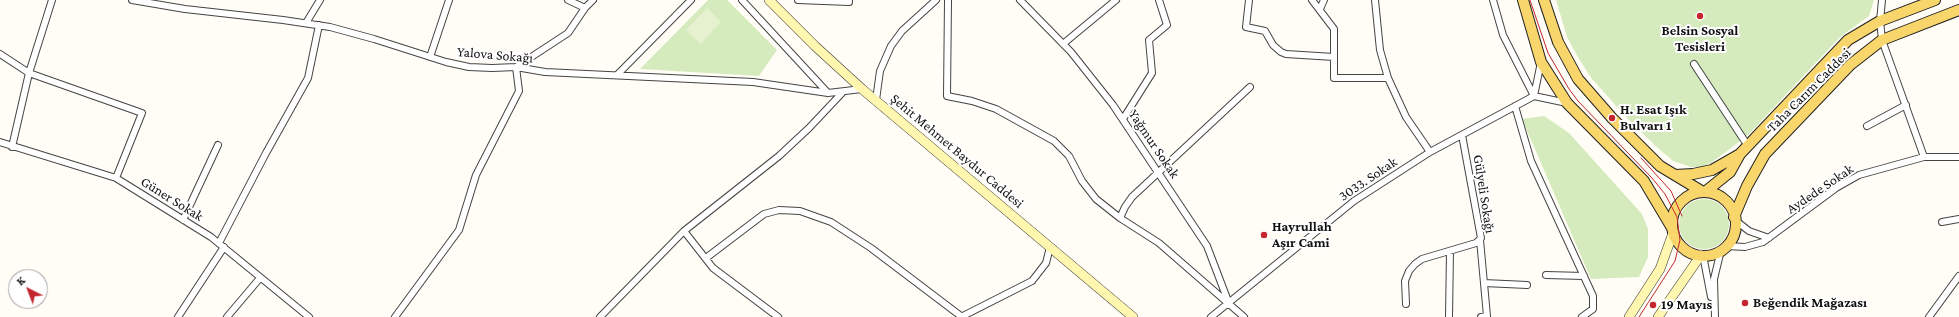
<!DOCTYPE html>
<meta charset="utf-8">
<style>
body{margin:0}
#map{position:relative;width:1959px;height:317px;overflow:hidden;background:#fffdf5;font-family:"Crimson Pro",serif}
canvas{display:block}
.north{position:absolute;left:8px;top:269px;width:40px;height:40px;box-sizing:border-box;background:#fff;border:1px solid #a0a0a0;border-radius:50%;rotate:318deg;font-size:11px;font-weight:700;line-height:16px;text-align:center;color:#111}
.north::after{content:'';display:block;margin:auto;width:14px;height:18px;background:#c4262e;clip-path:polygon(50% 0,100% 100%,50% 72%,0 100%)}
</style>
<div id="map">
<canvas width="1959" height="317"></canvas>
<div class="north">K</div>
</div>
<script>
const c = document.querySelector('canvas').getContext('2d');
c.lineJoin = 'round';
function paint(path, color) { c.fillStyle = color; c.fill(path, 'evenodd'); }
const poly = rows => new Path2D(rows.map(r => 'M' + r).join(''));
function strokePath(path, color, width, dash) { c.strokeStyle = color; c.lineWidth = width; c.lineCap = dash ? 'butt' : 'round'; c.setLineDash(dash || []); c.stroke(path); }
function label(font, color, halo, rows, align = 'center') {
  c.font = font + ' "Crimson Pro",serif'; c.lineWidth = 4; c.setLineDash([]); c.textBaseline = 'middle'; c.strokeStyle = halo; c.fillStyle = color; for (const [text, x, y, turn = 0] of rows) {
    c.save(); c.translate(x, y); c.rotate((+turn || 0) * Math.PI / 180); c.textAlign = isNaN(turn) ? turn : align; if (halo) c.strokeText(text, 0, 0); c.fillText(text, 0, 0); c.restore();
  }
}
const green = poly([
 [708,0,727,0,777,50,759,76,640,69],
 [1556,0,1874,0,1869,16,1840,37,1748,135,1711,163,1701,167,1691,167,1673,161,1658,148,1629,120,1592,79,1579,59,1567,37],
 [1544,116,1569,133,1642,214,1648,229,1648,257,1639,277,1591,279,1522,119],
 '1679 224a25 25 0 1 1 50 0a25 25 0 1 1-50 0Z'
]);
const pitch = poly([
 [707,8,721,22,701,44,686,30]
]);
const street = poly([
 [132,0,185,9,283,20,330,27,374,39,446,62,469,67,492,68,516,67,545,72,753,82,828,93,862,89],
 [568,0,585,8],
 [742,0,828,93],
 [798,0,849,2,849,0],
 [948,0,947,96,972,101,996,109,1054,141,1069,156,1082,181,1096,199,1120,218,1159,243,1244,317],
 [1020,0,1071,52,1113,105,1207,246,1228,301],
 [1249,0,1246,27,1265,31,1273,45,1281,52,1286,54,1334,57],
 [1312,0,1334,29,1334,78,1388,78],
 [1375,0,1380,50,1388,78,1406,117,1430,152],
 [1882,0,1880,21,1882,40,1924,157],
 [1320,9,1324,0],
 [306,23,320,0],
 [1063,44,1116,0],
 [0,54,29,73,142,113,116,178],
 [430,57,449,0],
 [1541,62,1534,96,1567,103],
 [1694,64,1748,146],
 [618,74,691,0],
 [876,100,880,71,891,46,902,31,936,0],
 [1515,106,1531,161,1593,296,1593,309,1582,317],
 [1123,119,1152,73,1149,40,1167,25,1159,0],
 [1867,126,1906,105],
 [0,142,116,178,211,237,309,317],
 [12,147,29,73,52,0],
 [1120,218,1125,207,1132,197,1250,87],
 [183,220,218,145],
 [1735,220,1749,231,1769,238],
 [1942,222,1959,219],
 [684,231,713,268,778,317],
 [1480,240,1487,316,1481,317],
 [219,243,266,153,308,78,319,25],
 [1726,246,1745,247,1763,242,1836,188,1859,175,1924,157,1959,157],
 [1703,255,1711,297],
 [706,258,764,214,779,210,800,211,831,222,871,248,962,317],
 [1546,275,1584,276],
 [1484,283,1527,285],
 [1406,304,1405,281,1409,271,1415,264,1422,259,1476,243,1481,238,1462,135],
 [178,317,224,247],
 [227,317,260,278],
 [395,317,459,230,476,175,519,91,516,67,568,33,585,8,593,0],
 [600,317,684,231,779,156,809,128,842,93],
 [961,317,1032,281,1046,263,1050,247],
 [1211,317,1354,201,1430,152,1534,96,1503,35,1493,0],
 [1449,317,1450,251],
 [1715,317,1714,279,1721,250],
 [1929,317,1959,276]
]);
const secondary = poly([
 [769,0,815,46,862,89,1133,317],
 [1629,317,1660,269,1673,233],
 [1658,317,1701,255]
]);
const primary = poly([
 [1523,0,1541,62,1567,103,1644,181,1672,228],
 [1544,0,1558,42,1578,79,1612,118,1660,166,1703,192],
 [1675,175,1693,174,1712,170,1740,154],
 [1705,192,1730,172,1740,154,1848,40,1880,21,1935,0],
 '1672 224a32 32 0 1 1 64 0a32 32 0 1 1-64 0Z',
 [1734,217,1747,186,1765,154,1850,65,1882,40,1959,10]
]);
const tram = poly([
 [1530,0,1548,53,1569,89,1578,101,1652,178,1665,194,1677,217,1680,240,1675,261,1639,317],
 [1641,158,1671,191,1682,216]
]);
const markers = [
 [1700,16,4,"#c4262e"],
 [1612,118,4,"#c4262e"],
 [1264,235,4,"#c4262e"],
 [1745,303,4,"#c4262e"],
 [1653,305,4,"#c4262e"]
];
const poiNames = [
 ["Belsin Sosyal",1700,31,"center"],
 ["Tesisleri",1700,47,"center"],
 ["H. Esat Işık",1620,110],
 ["Bulvarı 1",1620,126],
 ["Hayrullah",1272,227],
 ["Aşır Cami",1272,243],
 ["Beğendik Mağazası",1753,303],
 ["19 Mayıs",1661,305]
];
const streetNames = [
 ["Yalova Sokağı",495,55,5],
 ["Taha Carım Caddesi",1809,90,-45],
 ["Yağmur Sokak",1154,144,56],
 ["Şehit Mehmet Baydur Caddesi",957,151,40],
 ["3033. Sokak",1368,179,-34],
 ["Aydede Sokak",1820,189,-34],
 ["Gülyeli Sokağı",1484,194,81],
 ["Güner Sokak",172,199,32]
];
paint(green, '#d5ebbd');
paint(pitch, '#e6f2cf');
strokePath(street, '#444', 8);
strokePath(secondary, '#333', 10);
strokePath(primary, '#222', 12);
strokePath(street, '#fff', 6);
strokePath(secondary, '#fff6b0', 9);
strokePath(primary, '#f9d66b', 10);
strokePath(tram, '#c4262e', 1);
for (const [x, y, r, color] of markers) { const dot = new Path2D(); dot.arc(x, y, r, 0, 2 * Math.PI); c.fillStyle = color; c.fill(dot); strokePath(dot, '#fff', 1.5); }
label('bold 14px', '#111', '#fff', poiNames, 'left');
label('14px', '#111', '#fff', streetNames);
</script>
